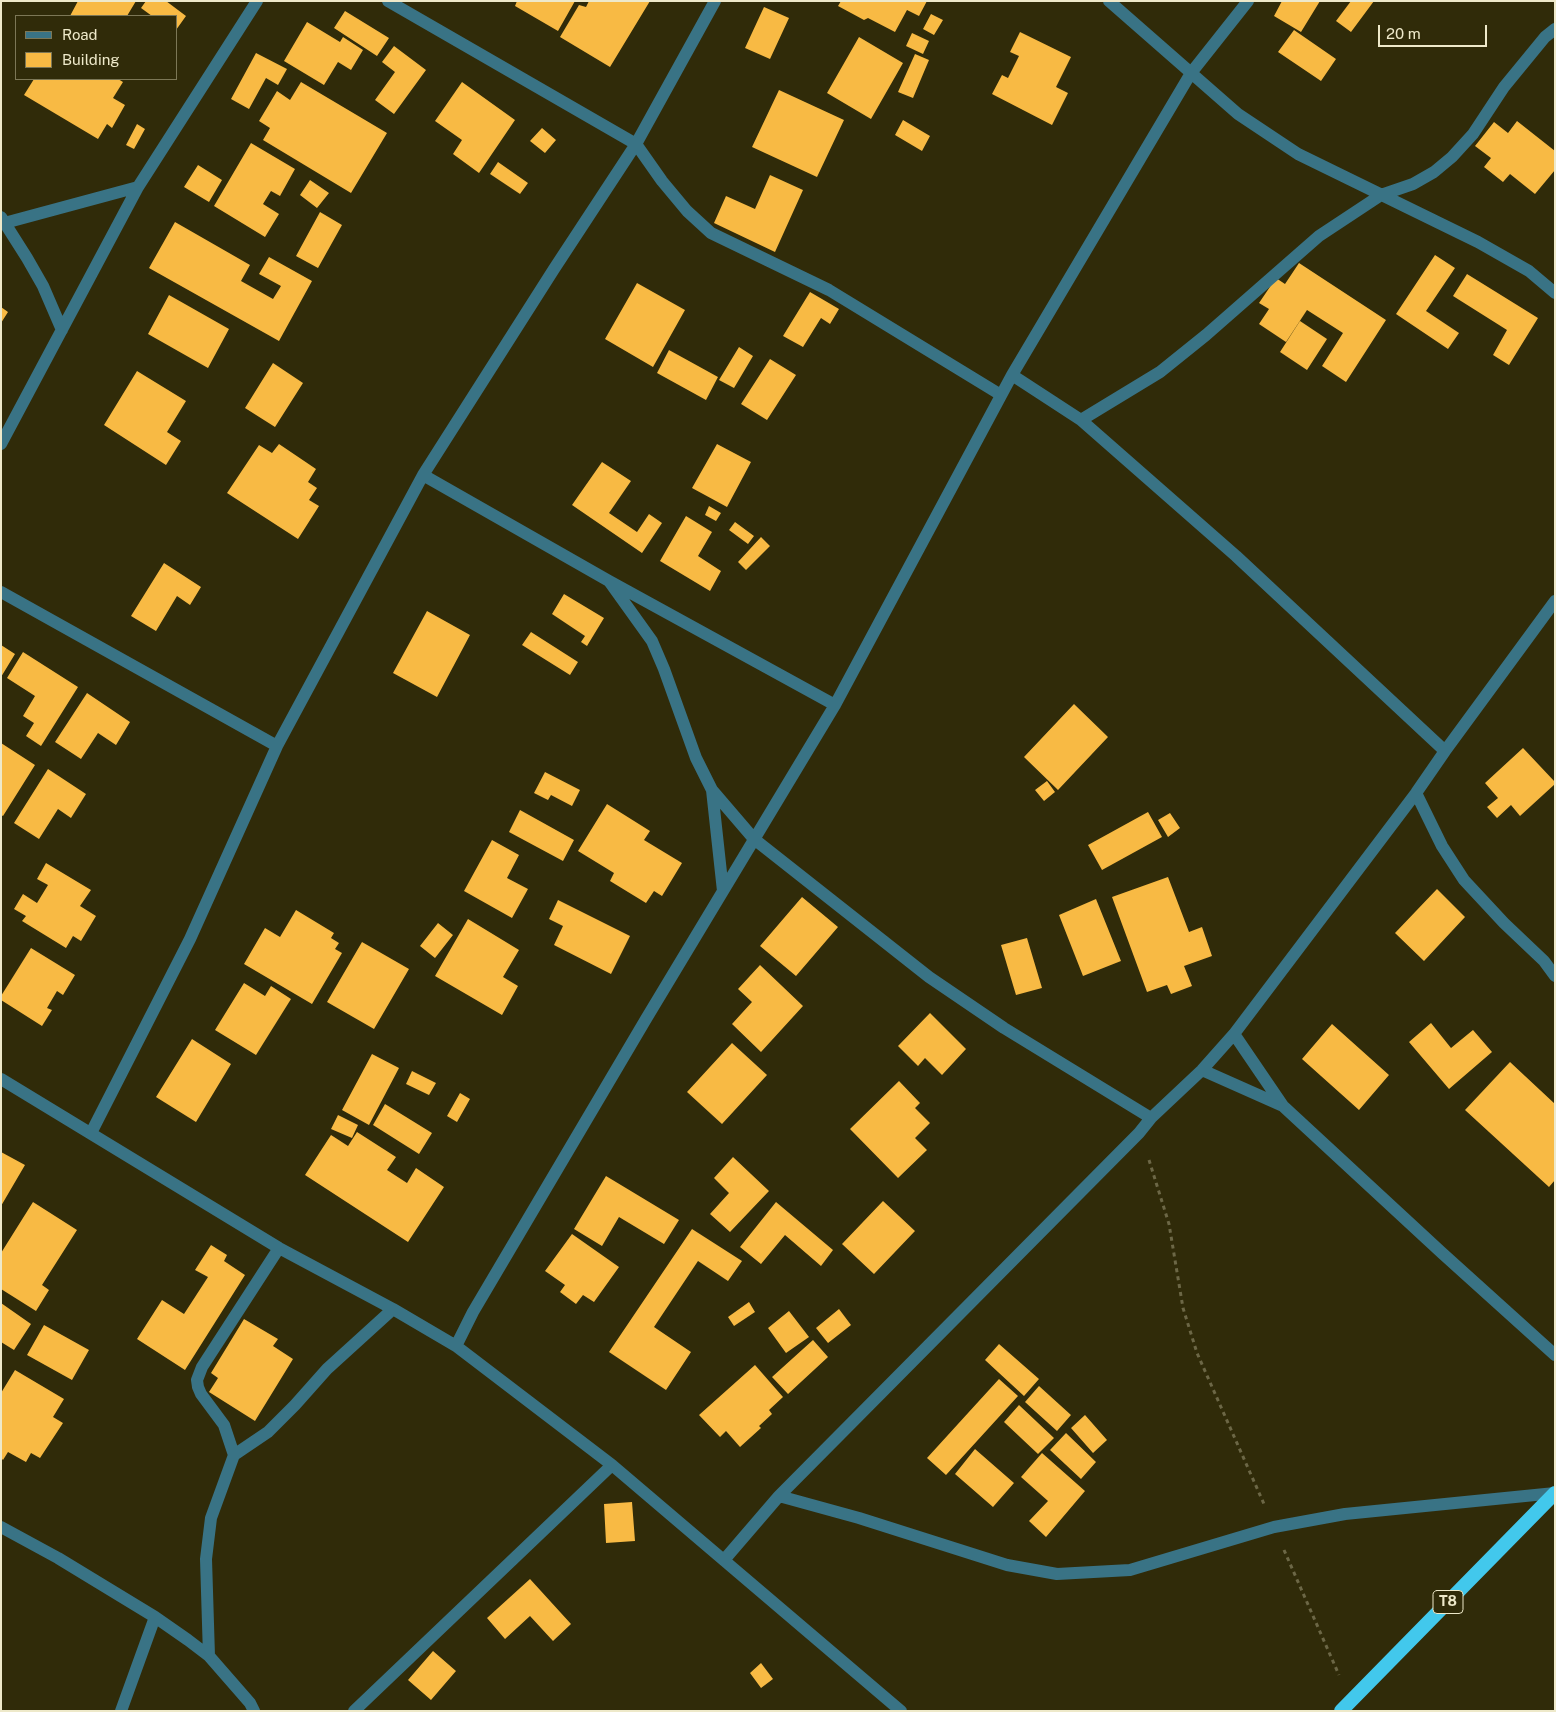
<!DOCTYPE html>
<style>
body{margin:0}
#map{position:relative;width:1556px;height:1712px;overflow:hidden;background:#302b09;font-family:"Public Sans",sans-serif}
canvas{display:block}
.frame{position:absolute;inset:0;border:2px solid #eee9ca;pointer-events:none}
.legend{position:absolute;left:15px;top:15px;width:162px;height:65px;box-sizing:border-box;background:#302b09;border:1px solid #7c7756;margin:0;padding:6px 9px;list-style:none;font-size:15px;color:#eee9ca}
.legend li{display:flex;align-items:center;gap:10px;height:25px}
.legend b{width:25px;border:1px solid #7c7756}
.scale{position:absolute;left:1378px;top:25px;width:109px;height:22px;box-sizing:border-box;border:2px solid #eee9ca;border-top:0;padding-left:6px;font-size:15px;line-height:18px;white-space:nowrap;color:#eee9ca;-webkit-text-stroke:4px #302b09;paint-order:stroke}
</style>
<div id="map">
<canvas width="1556" height="1712"></canvas>
<div class="frame"></div>
<ul class="legend">
<li><b style="height:6px;background:#397385"></b>Road</li>
<li><b style="height:14px;background:#f8ba44"></b>Building</li>
</ul>
<div class="scale">20 m</div>
</div>
<script>
const c = document.querySelector('canvas').getContext('2d');
c.lineJoin = 'round';
function paint(path, color) { c.fillStyle = color; c.fill(path, 'evenodd'); }
const poly = rows => new Path2D(rows.map(r => 'M' + r).join(''));
function strokePath(path, color, width, dash) { c.strokeStyle = color; c.lineWidth = width; c.lineCap = dash ? 'butt' : 'round'; c.setLineDash(dash || []); c.stroke(path); }
function label(font, color, halo, rows, align = 'center') {
  c.font = font + ' "Public Sans",sans-serif'; c.lineWidth = 5; c.setLineDash([]); c.textBaseline = 'middle'; c.strokeStyle = halo; c.fillStyle = color; for (const [text, x, y, turn = 0] of rows) {
    c.save(); c.translate(x, y); c.rotate((+turn || 0) * Math.PI / 180); c.textAlign = isNaN(turn) ? turn : align; if (halo) c.strokeText(text, 0, 0); c.fillText(text, 0, 0); c.restore();
  }
}
const building = poly([
 [78,1,136,1,127,16,70,16],
 [146,1,166,1,186,16,176,30,176,16,152,16,141,8],
 [517,1,575,1,558,31,515,6],
 [589,1,650,1,610,67,560,37,579,5,586,7],
 [841,1,927,1,919,16,907,10,895,32,868,18,864,20,838,6],
 [1282,1,1320,1,1301,32,1274,16],
 [1351,1,1374,1,1351,32,1336,21],
 [764,7,789,18,770,59,745,48],
 [345,11,389,38,377,56,334,28],
 [931,14,943,20,934,35,923,29],
 [307,22,340,42,343,37,363,50,351,70,338,62,324,85,284,61],
 [1294,30,1336,59,1321,81,1278,52],
 [1020,32,1071,57,1056,87,1068,93,1052,125,992,94,1002,75,1008,78,1019,56,1010,52],
 [912,33,929,41,923,54,906,46],
 [859,37,903,63,871,119,827,93],
 [394,46,426,70,394,114,375,100,395,72,382,62],
 [256,53,287,69,278,85,266,78,249,109,231,99],
 [915,54,929,60,913,98,898,92],
 [34,79,118,79,123,82,113,98,125,105,112,128,107,124,98,139,24,95],
 [301,82,387,133,351,193,263,140,270,128,259,121,277,91,290,100],
 [462,82,515,120,479,173,453,154,462,140,435,121],
 [779,90,844,120,817,177,752,147],
 [903,120,930,136,922,151,895,135],
 [1517,121,1555,151,1555,170,1535,194,1510,174,1503,182,1484,167,1491,158,1475,146,1494,122,1508,133],
 [137,124,145,129,134,149,126,145],
 [542,128,556,140,545,153,530,141],
 [251,143,295,169,280,196,271,191,263,204,279,214,265,237,214,206],
 [498,162,528,183,520,194,490,174],
 [198,165,222,180,209,202,184,187],
 [770,175,803,190,775,252,714,223,726,196,755,209],
 [310,180,329,193,317,208,300,195],
 [320,212,342,225,318,268,296,256],
 [175,222,250,265,241,281,273,299,281,286,259,274,269,257,312,281,279,341,149,268],
 [1435,255,1455,268,1426,311,1459,333,1448,349,1396,314],
 [1299,263,1386,320,1346,382,1322,366,1343,333,1307,310,1286,342,1259,324,1269,309,1259,303,1276,278,1285,284],
 [1467,274,1538,318,1509,365,1493,355,1507,330,1453,296],
 [637,283,685,310,653,367,605,339],
 [810,292,839,309,830,324,821,318,803,347,783,336],
 [169,295,229,329,208,368,148,334],
 [1,307,8,312,1,323],
 [1300,321,1327,339,1307,370,1280,352],
 [739,347,753,356,734,388,719,380],
 [669,350,718,377,706,400,657,373],
 [770,359,796,375,767,420,741,404],
 [273,363,303,383,275,427,245,408],
 [137,371,186,401,167,432,181,441,166,465,104,425],
 [279,444,316,469,308,482,317,488,309,500,319,506,298,539,227,493,259,445,272,453],
 [717,444,751,462,727,507,692,488],
 [602,462,631,481,609,513,637,532,649,514,662,523,642,553,572,505],
 [709,506,721,513,716,521,705,515],
 [686,516,712,532,698,556,721,571,710,591,660,561],
 [735,522,754,536,748,544,729,530],
 [761,537,770,546,746,570,738,562],
 [164,563,201,587,190,605,177,596,156,631,131,616],
 [564,594,604,618,587,646,581,642,585,636,552,614],
 [427,611,470,635,437,697,393,673],
 [531,632,578,662,570,675,522,645],
 [1,645,15,654,1,677],
 [23,652,78,687,41,746,26,736,34,723,23,716,35,696,7,678],
 [87,693,130,722,116,745,98,733,81,759,55,742],
 [1074,704,1108,737,1058,790,1024,757],
 [1,743,35,765,3,816,1,815],
 [1523,748,1555,782,1555,784,1520,816,1511,805,1497,818,1487,807,1498,798,1485,783],
 [48,769,86,794,71,818,58,809,39,839,14,823],
 [545,772,580,790,572,806,551,795,548,800,534,793],
 [1047,781,1055,792,1044,801,1035,790],
 [607,804,650,831,644,840,682,863,662,896,654,891,646,903,610,881,614,873,578,851],
 [520,810,574,840,563,861,509,832],
 [1148,812,1162,837,1102,870,1088,845],
 [1170,813,1180,828,1168,837,1158,820],
 [492,840,519,855,507,878,528,889,512,918,464,891],
 [46,863,91,890,80,906,96,916,81,941,73,936,66,948,22,921,26,916,14,909,23,894,37,903,48,885,37,879],
 [1168,877,1189,932,1202,927,1212,956,1184,966,1192,986,1171,994,1167,985,1147,992,1112,897],
 [1437,889,1465,917,1424,961,1395,933],
 [802,897,838,927,796,976,760,946],
 [1096,899,1121,961,1083,976,1059,915],
 [558,900,630,936,611,974,554,945,563,926,549,919],
 [296,910,334,933,331,938,339,943,335,949,342,953,312,1004,244,964,265,928,280,937],
 [468,919,519,950,503,977,518,986,502,1015,435,976],
 [438,923,453,935,435,958,420,946],
 [1027,938,1042,988,1016,995,1001,945],
 [362,942,409,969,374,1029,327,1002],
 [31,948,75,975,63,995,57,991,47,1008,52,1010,42,1026,1,1000,1,996],
 [760,965,803,1006,761,1052,732,1024,752,1002,738,989],
 [244,983,265,996,271,986,291,999,256,1055,215,1030],
 [930,1013,966,1049,942,1075,925,1058,918,1066,898,1046],
 [1431,1023,1451,1048,1473,1030,1492,1052,1449,1089,1409,1042],
 [1332,1024,1389,1075,1359,1110,1302,1059],
 [192,1039,231,1064,196,1122,156,1097],
 [732,1043,767,1075,722,1124,687,1092],
 [372,1054,399,1068,369,1125,342,1110],
 [1510,1062,1555,1104,1555,1180,1549,1187,1465,1110],
 [412,1071,436,1083,429,1095,406,1084],
 [899,1081,920,1103,915,1108,930,1123,915,1138,927,1150,898,1178,850,1129],
 [460,1093,470,1099,457,1122,447,1116],
 [385,1104,432,1133,419,1154,373,1125],
 [338,1115,358,1125,352,1138,331,1129],
 [357,1132,396,1157,387,1170,407,1183,416,1168,444,1187,408,1242,305,1175,331,1135,348,1146],
 [1,1152,25,1165,1,1206],
 [733,1157,769,1191,730,1232,710,1214,729,1193,714,1178],
 [606,1176,679,1220,664,1244,619,1217,602,1246,574,1229],
 [883,1201,915,1231,874,1274,842,1244],
 [33,1202,77,1230,42,1285,49,1290,36,1311,1,1289,1,1253],
 [776,1202,833,1250,821,1266,785,1235,761,1264,740,1247],
 [692,1229,742,1261,728,1281,698,1261,654,1327,691,1352,666,1390,609,1352],
 [572,1234,619,1267,594,1302,583,1295,576,1304,560,1292,565,1285,545,1271],
 [211,1245,227,1255,224,1261,245,1275,185,1370,137,1339,162,1300,184,1314,208,1277,195,1270],
 [749,1302,755,1312,734,1326,728,1317],
 [1,1303,31,1324,14,1350,1,1342],
 [839,1309,851,1325,828,1343,816,1328],
 [789,1311,809,1337,786,1353,768,1328],
 [244,1319,278,1339,273,1346,293,1359,255,1421,209,1392,218,1378,211,1373],
 [44,1325,89,1350,72,1380,27,1355],
 [813,1340,828,1357,788,1394,772,1377],
 [999,1344,1039,1379,1024,1396,985,1360],
 [755,1365,783,1397,769,1410,772,1414,759,1426,761,1428,740,1447,726,1431,720,1437,699,1415],
 [15,1370,64,1399,53,1417,63,1423,40,1458,31,1453,26,1462,8,1452,3,1460,1,1458,1,1393],
 [999,1379,1018,1396,946,1475,927,1458],
 [1039,1386,1071,1415,1057,1431,1025,1402],
 [1019,1405,1054,1438,1038,1454,1004,1422],
 [1085,1415,1107,1440,1093,1453,1071,1428],
 [1066,1433,1096,1462,1081,1479,1050,1450],
 [975,1449,1014,1483,993,1507,955,1474],
 [1042,1453,1085,1491,1046,1537,1029,1521,1048,1501,1021,1477],
 [632,1502,635,1541,606,1543,604,1504],
 [530,1579,571,1624,553,1641,530,1616,505,1639,487,1618],
 [433,1651,456,1671,431,1700,408,1680],
 [761,1663,773,1679,761,1688,750,1673]
]);
const path = poly([
 [1149,1160,1169,1224,1183,1308,1197,1353,1264,1504],
 [1284,1550,1339,1675]
]);
const minor = poly([
 [388,1,636,144,662,181,687,211,711,233,829,290,1001,395],
 [1109,1,1238,114,1298,154,1478,242,1529,271,1555,293],
 [1,217,27,258,43,286,62,330],
 [1,224,138,187],
 [1012,375,1081,420,1236,556,1445,751],
 [1081,420,1160,372,1206,335,1319,236,1381,195,1413,184,1434,172,1452,157,1473,134,1504,87,1545,37,1555,29],
 [1,444,138,187,257,1],
 [423,475,609,581,835,705],
 [609,581,652,641,664,669,696,758,712,790,754,839,929,977,1004,1028,1151,1118],
 [1,592,277,746],
 [712,790,723,891],
 [1416,793,1442,846,1464,880,1504,923,1544,961,1555,976],
 [1234,1034,1283,1106,1442,1253,1555,1355],
 [1202,1070,1283,1106],
 [1,1079,279,1248,393,1309,456,1346,612,1465,901,1711],
 [91,1133,190,939,277,746,423,475,554,269,636,144,715,1],
 [456,1346,473,1312,646,1019,835,705,1012,375,1191,73,1248,1],
 [234,1455,268,1432,295,1405,327,1369,393,1309],
 [779,1496,859,1518,1007,1565,1057,1574,1130,1570,1274,1527,1345,1514,1555,1493],
 [1,1527,58,1558,155,1617,188,1640,209,1656,250,1703,254,1711],
 [724,1560,779,1496,1139,1133,1151,1118,1202,1070,1234,1034,1416,793,1445,751,1555,601],
 [209,1656,206,1559,211,1518,234,1455,224,1425,201,1394,198,1387,197,1380,202,1367,279,1248],
 [121,1711,155,1617],
 [354,1711,612,1465]
]);
const trunk = poly([
 [1341,1711,1555,1493]
]);
const shields = [
 [1448,1602,30]
];
const shieldNames = [
 ["T8",1448,1602]
];
paint(building, '#f8ba44');
strokePath(path, '#6c6746', 3, [4, 4]);
strokePath(minor, '#397385', 12);
strokePath(trunk, '#42c8ec', 14);
for (const [x, y, w] of shields) { const box = new Path2D(); box.roundRect(x - w / 2, y - 11.5, w, 23, 4); c.fillStyle = '#302b09'; c.fill(box); strokePath(box, '#eee9ca', 1); }
label('bold 14px', '#eee9ca', null, shieldNames);
</script>
